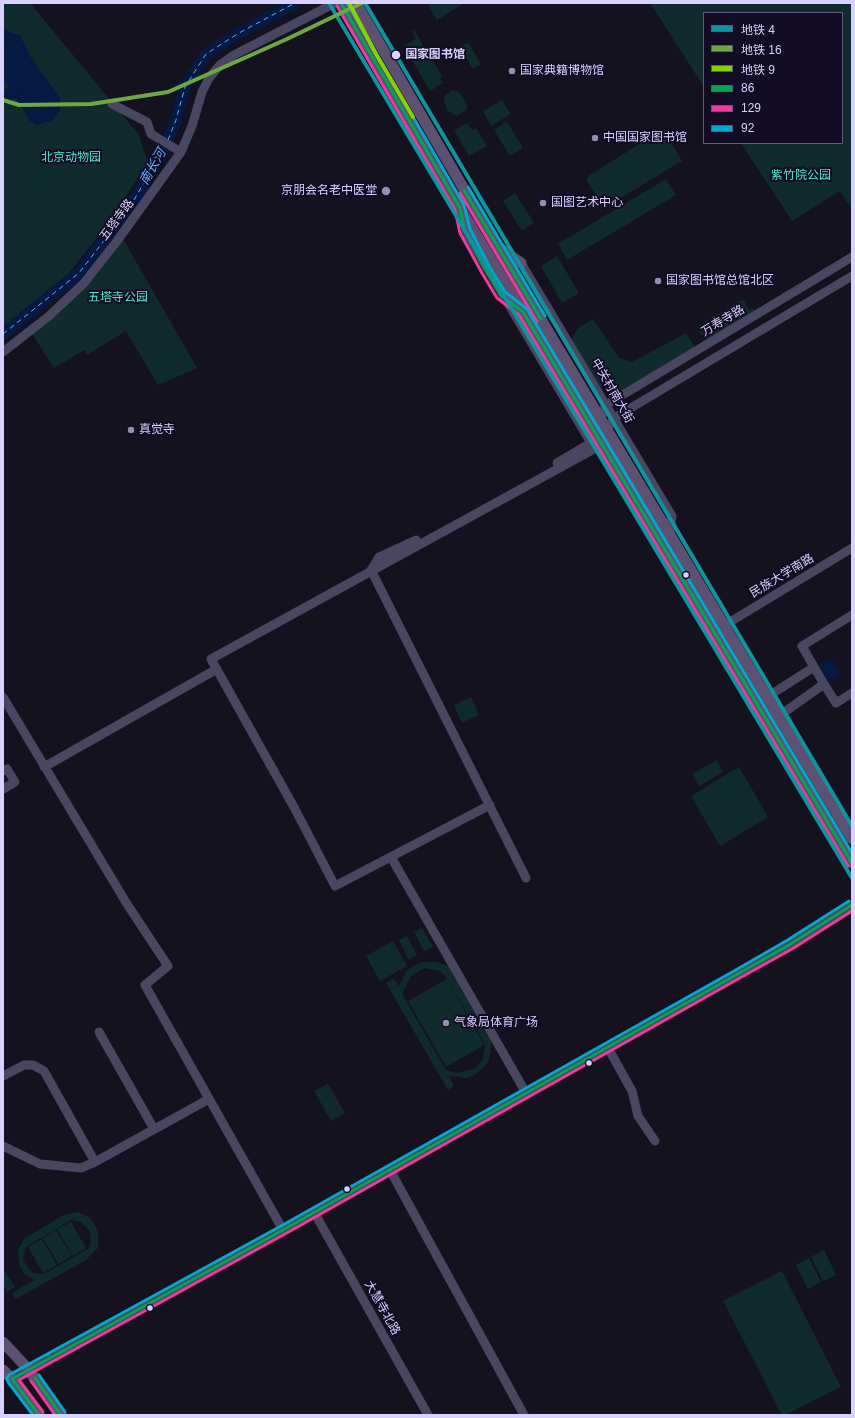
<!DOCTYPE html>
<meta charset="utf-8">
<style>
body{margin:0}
#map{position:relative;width:855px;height:1418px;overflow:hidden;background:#15121f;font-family:Helvetica,"Noto Sans SC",sans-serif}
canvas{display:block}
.frame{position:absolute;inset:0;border:4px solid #d8d0ff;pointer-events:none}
.legend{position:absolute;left:703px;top:12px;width:140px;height:132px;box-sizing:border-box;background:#120c25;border:1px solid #615a7c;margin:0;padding:5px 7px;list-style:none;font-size:12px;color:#d8d0ff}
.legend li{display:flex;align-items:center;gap:8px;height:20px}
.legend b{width:20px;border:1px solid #615a7c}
</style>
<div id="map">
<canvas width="855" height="1418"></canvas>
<div class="frame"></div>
<ul class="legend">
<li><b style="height:5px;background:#0d949f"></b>地铁 4</li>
<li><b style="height:5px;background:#6da843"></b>地铁 16</li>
<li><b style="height:5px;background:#87d300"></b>地铁 9</li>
<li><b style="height:5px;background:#00a651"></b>86</li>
<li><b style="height:5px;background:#f13a9d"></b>129</li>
<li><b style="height:5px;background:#00a9ce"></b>92</li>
</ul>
</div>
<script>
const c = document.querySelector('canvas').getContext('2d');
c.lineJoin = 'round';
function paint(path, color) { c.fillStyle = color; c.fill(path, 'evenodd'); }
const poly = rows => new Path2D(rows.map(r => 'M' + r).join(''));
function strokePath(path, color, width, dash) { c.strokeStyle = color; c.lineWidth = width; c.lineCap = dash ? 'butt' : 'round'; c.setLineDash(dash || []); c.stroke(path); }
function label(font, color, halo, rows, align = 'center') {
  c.font = font + ' Helvetica,"Noto Sans SC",sans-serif'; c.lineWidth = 4; c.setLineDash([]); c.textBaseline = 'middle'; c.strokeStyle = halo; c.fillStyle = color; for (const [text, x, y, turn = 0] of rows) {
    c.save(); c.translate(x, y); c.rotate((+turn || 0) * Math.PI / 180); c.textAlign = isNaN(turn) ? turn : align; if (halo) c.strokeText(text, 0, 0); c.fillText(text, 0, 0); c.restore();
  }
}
const green = poly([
 [3,3,30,3,139,135,148,163,106,226,70,272,3,329],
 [427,3,464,3,437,20],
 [650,3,852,3,852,209,840,191,792,221,741,143,842,143,842,13,704,13,704,87],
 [414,30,442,76,440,78,443,83,430,91,404,46,416,39,412,31],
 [468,42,481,64,473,69,460,47],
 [453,90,460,93,467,105,466,110,456,116,447,110,444,100,445,96],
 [502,100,511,114,491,126,483,111],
 [507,122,523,148,510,156,494,130],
 [467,123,472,130,476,128,487,146,469,156,454,130],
 [663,129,682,161,604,208,587,181,587,177],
 [666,179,676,195,567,260,558,244],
 [515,193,534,223,522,231,503,201],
 [123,239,197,368,158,385,126,331,87,355,84,350,54,368,31,332],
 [557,256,579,293,562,303,541,266],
 [743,299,749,310,753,308,756,313,707,343,697,327],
 [593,319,619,358,632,362,686,333,696,349,618,396,610,384,599,389,570,342,578,328],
 [471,697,479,715,462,723,454,705],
 [717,760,723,772,699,786,692,774],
 [739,767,768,817,720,846,691,796],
 [422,928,433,947,424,951,414,932],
 [407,936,417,955,409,960,399,940],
 [393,941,407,966,380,981,366,956],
 [425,962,436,962,448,966,491,1042,490,1056,487,1064,473,1076,466,1078,449,1076,454,1086,448,1090,386,983,394,979,399,986,407,970,419,963],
 [424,968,440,971,446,977,482,1039,485,1045,483,1059,474,1069,457,1073,446,1070,402,994,411,976],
 [447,979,484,1045,446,1067,408,1001],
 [328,1084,345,1113,331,1121,314,1091],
 [78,1212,89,1217,95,1225,98,1232,98,1248,86,1260,16,1299,12,1293,34,1280,24,1274,19,1264,18,1250,24,1239,62,1216],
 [71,1220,81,1222,90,1231,91,1241,89,1248,44,1274,33,1273,29,1269,23,1260,26,1247],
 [71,1222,86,1248,73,1256,57,1229],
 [56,1230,72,1256,58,1264,43,1238],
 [42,1239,57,1265,43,1273,28,1247],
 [824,1250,836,1275,823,1281,811,1257],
 [809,1258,821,1282,808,1289,796,1265],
 [782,1271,841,1387,785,1415,782,1415,723,1301],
 [5,1272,15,1287,7,1292,3,1284,3,1273]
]);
const water = poly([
 [3,27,12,33,20,35,30,56,60,98,60,111,53,120,36,125,30,121,3,78],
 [829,659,832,659,841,674,830,682,819,665]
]);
const river = poly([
 [3,99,11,93],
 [3,334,79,273,130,207,164,150,176,120,185,87,206,54,239,33,295,3]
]);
const ferry = poly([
 [168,140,176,120,185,87,206,54,239,33,295,3],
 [3,334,79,273,130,207,165,146]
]);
const minor = poly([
 [112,104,147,122,151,134,181,152],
 [465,231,591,443],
 [521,263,672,516,670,533],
 [3,352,49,316,84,283,117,241,181,152,192,126,202,92,209,78,220,65,234,55,335,3],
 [557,463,591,443,606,405,852,257],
 [371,570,379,557,416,540],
 [371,570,526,878],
 [725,625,852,548],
 [814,667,824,684],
 [3,697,127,904,168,966,145,985,283,1230],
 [767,697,814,667,802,646,852,615],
 [779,716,824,684,836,703,852,693],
 [44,767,217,669],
 [3,771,7,769,15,782,3,789],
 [490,805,335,886,295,809,211,659,594,449,614,418,852,276],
 [391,857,526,1093],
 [99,1032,154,1129],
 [608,1048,632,1091,638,1116,655,1141],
 [3,1076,24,1065,33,1065,44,1071,95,1162,209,1099],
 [3,1146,40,1164,81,1168,95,1162],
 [390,1170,524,1415],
 [314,1212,428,1415],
 [12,1379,28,1369,283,1230,736,975,789,945,852,905]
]);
const major = poly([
 [341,3,460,208,600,439,852,863],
 [356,3,497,246,852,839],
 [501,249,521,263],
 [3,1342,28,1369,61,1415],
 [3,1370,12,1379,39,1415]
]);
const bus1 = poly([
 [341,3,460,208,465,231,486,270,501,295,523,312,852,863],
 [464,190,541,319],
 [35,1378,61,1415],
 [39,1415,12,1379,283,1230,736,975,789,945,852,905]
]);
const bus2 = poly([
 [337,6,455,210,460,233,482,273,497,298,519,315,848,866],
 [460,193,537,322],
 [31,1381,55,1415],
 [43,1412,19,1380,285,1234,738,979,792,949,852,911]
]);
const bus3 = poly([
 [347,3,464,205,470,229,490,268,505,292,527,309,852,853],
 [468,187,545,316],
 [39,1375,65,1412],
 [33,1415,8,1382,7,1378,9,1375,281,1226,734,971,786,941,849,901]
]);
const metro1 = poly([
 [329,3,852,878],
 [365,3,852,826]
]);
const metro2 = poly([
 [3,100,19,105,91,104,168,92,287,39,362,3]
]);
const metro3 = poly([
 [349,3,376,54,413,117]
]);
const markers = [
 [396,55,5,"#d8d0ff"],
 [512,71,4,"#948eb1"],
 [595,138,4,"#948eb1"],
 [386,191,5,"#948eb1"],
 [543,203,4,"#948eb1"],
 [658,281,4,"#948eb1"],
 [131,430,4,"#948eb1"],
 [686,575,3.5,"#d8d0ff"],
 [446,1023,4,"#948eb1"],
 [589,1063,3.5,"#d8d0ff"],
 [347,1189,3.5,"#d8d0ff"],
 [150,1308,3.5,"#d8d0ff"]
];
const stopNames = [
 ["国家图书馆",405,55]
];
const poiNames = [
 ["国家典籍博物馆",520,71],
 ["中国国家图书馆",603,138],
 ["京朋会名老中医堂",377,191,"right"],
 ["国图艺术中心",551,203],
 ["国家图书馆总馆北区",666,281],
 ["真觉寺",139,430],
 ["气象局体育广场",454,1023]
];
const parkNames = [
 ["北京动物园",71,158],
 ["紫竹院公园",801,176],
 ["五塔寺公园",118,298]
];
const streetNames = [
 ["五塔寺路",117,220,-53],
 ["万寿寺路",723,321,-31],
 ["中关村南大街",612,391,60],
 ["民族大学南路",782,576,-31],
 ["大慧寺北路",382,1308,61]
];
const waterNames = [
 ["南长河",153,167,-60]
];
paint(green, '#102b2d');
paint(water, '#061942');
strokePath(river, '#061942', 12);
strokePath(ferry, '#5eaeff', 1, [5, 4]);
strokePath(minor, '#484660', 9);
strokePath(major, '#5d5071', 11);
strokePath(bus1, '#00a651', 3);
strokePath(bus2, '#f13a9d', 3);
strokePath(bus3, '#00a9ce', 3);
strokePath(metro1, '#0d949f', 4);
strokePath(metro2, '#6da843', 4);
strokePath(metro3, '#87d300', 4);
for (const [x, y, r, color] of markers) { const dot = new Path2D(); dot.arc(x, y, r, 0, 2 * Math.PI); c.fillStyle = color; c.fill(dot); strokePath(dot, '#120c25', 1.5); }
label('bold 12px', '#d8d0ff', '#120c25', stopNames, 'left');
label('12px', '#d8d0ff', '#120c25', poiNames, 'left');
label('12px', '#52e9ca', '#120c25', parkNames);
label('12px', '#d8d0ff', '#120c25', streetNames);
label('italic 13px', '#5eaeff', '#120c25', waterNames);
</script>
